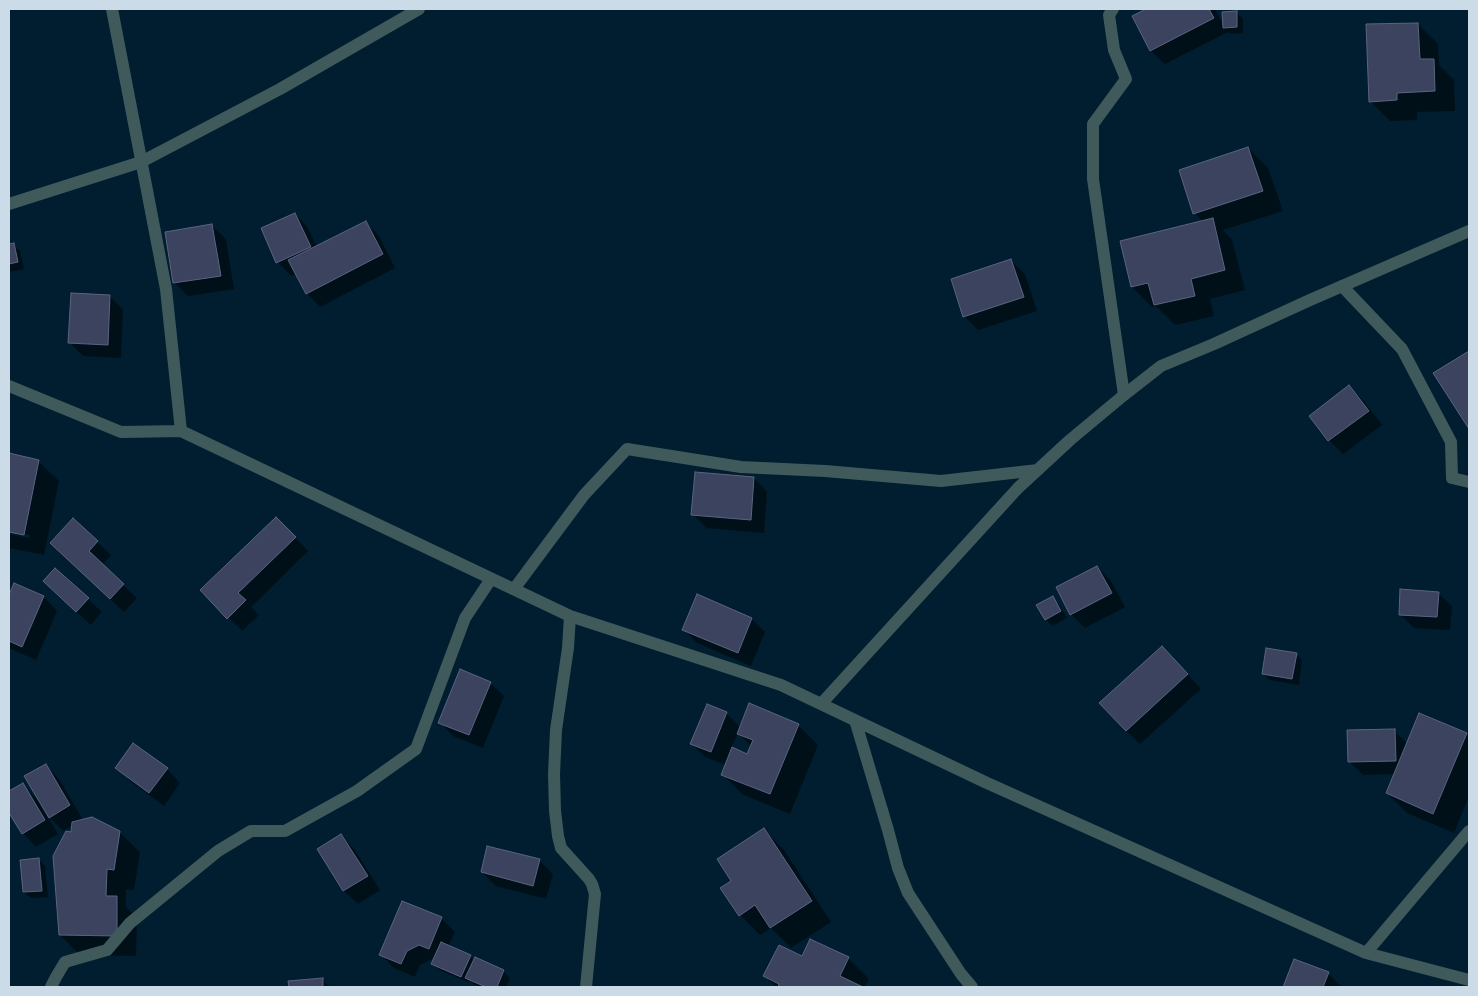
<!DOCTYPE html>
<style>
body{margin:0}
#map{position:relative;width:1478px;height:996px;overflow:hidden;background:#001e2f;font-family:Commissioner,sans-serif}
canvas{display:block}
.frame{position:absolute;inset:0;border:10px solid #cbdce8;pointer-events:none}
</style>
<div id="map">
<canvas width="1478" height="996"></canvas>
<div class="frame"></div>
</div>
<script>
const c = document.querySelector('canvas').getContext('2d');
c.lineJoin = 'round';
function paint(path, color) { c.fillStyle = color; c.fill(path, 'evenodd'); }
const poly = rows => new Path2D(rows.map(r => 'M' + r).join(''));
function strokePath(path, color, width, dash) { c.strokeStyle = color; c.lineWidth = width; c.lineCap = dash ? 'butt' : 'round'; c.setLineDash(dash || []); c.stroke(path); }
const shadow = poly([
 [1149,9,1215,9,1224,26,1236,12,1243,19,1243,33,1230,34,1228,32,1165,64,1151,51,1134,17],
 [1418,24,1438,44,1439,65,1454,80,1455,111,1417,112,1417,120,1390,121,1370,101],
 [1248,148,1268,168,1283,211,1223,230,1232,240,1245,290,1210,299,1214,316,1175,325,1156,306,1152,307,1132,287,1203,222,1195,213],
 [295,214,308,228,317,247,365,222,379,236,395,268,320,307,307,293,297,273,291,276,278,262],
 [212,226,226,239,234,289,188,296,174,282],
 [13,245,20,251,24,269,9,272,9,246],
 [1011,261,1025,274,1037,311,978,330,964,316],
 [110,296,123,310,121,358,83,356,70,343],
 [1469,352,1469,427,1435,374],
 [1349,387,1363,400,1382,425,1343,454,1329,440,1311,416],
 [9,455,38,461,59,481,44,555,9,548,9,534,30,538,30,535,9,531],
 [754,478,767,492,764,533,706,528,693,514],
 [276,518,308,551,251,607,259,615,242,631,202,590],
 [74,520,111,555,102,565,137,598,124,612,65,556],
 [1097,567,1111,581,1125,607,1085,628,1071,614],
 [55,569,102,612,91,625,58,595],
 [15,584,44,597,57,611,36,660,9,648,9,598],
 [1438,593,1452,606,1450,630,1414,628,1400,614],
 [1052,597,1059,604,1067,618,1052,626,1046,619],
 [752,619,765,632,751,666,697,643,684,630],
 [1296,654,1302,660,1299,685,1270,680,1263,674],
 [1175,661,1201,689,1140,744,1126,731],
 [490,683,504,696,483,748,453,736,440,722],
 [726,713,741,728,798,725,818,745,790,814,742,794,722,774,726,765,705,757,692,744],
 [738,733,751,746,747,755,731,748],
 [1420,715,1467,734,1469,737,1469,796,1454,833,1407,813,1387,793,1395,774,1363,775,1349,761,1395,731,1408,744],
 [133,745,167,769,180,783,164,806,130,781,117,767],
 [45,765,59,779,83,820,119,832,140,852,134,890,126,889,126,907,137,918,136,956,80,955,60,935,73,825,63,831,47,815,58,834,36,847,23,833,9,810,9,793,23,785,38,800],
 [764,830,784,850,831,922,791,948,771,928,760,935,740,915,733,881],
 [341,836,354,849,380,890,358,904,344,891,319,850],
 [39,860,45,866,48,897,31,898,24,892],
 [539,860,553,874,546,899,496,886,482,872],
 [441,918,455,932,448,947,470,956,474,961,503,971,510,978,506,987,480,987,473,984,469,980,468,982,439,970,433,963,436,957,420,965,415,977,394,968,381,955],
 [811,941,848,958,869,979,864,987,776,987,765,976,803,957],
 [1294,961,1328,974,1342,987,1284,987],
 [322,979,330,987,290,987,289,982]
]);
const building = poly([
 [1146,9,1209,9,1214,18,1150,51,1132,16,1146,9],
 [1237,11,1237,27,1223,28,1222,12,1237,11],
 [1418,23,1420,59,1434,59,1435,91,1397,93,1397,100,1369,102,1366,24,1418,23],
 [1248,147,1263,191,1193,214,1179,170,1248,147],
 [295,213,311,247,276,263,261,228,295,213],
 [1213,218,1225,270,1191,279,1195,296,1154,305,1148,283,1131,287,1120,241,1213,218],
 [366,221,383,254,306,294,288,260,366,221],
 [212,224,221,276,173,283,165,232,212,224],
 [14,243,18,262,9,264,9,244,14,243],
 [1011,259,1024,297,963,317,951,279,1011,259],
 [71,293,110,295,108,345,68,343,71,293],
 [1469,351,1469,429,1433,373,1469,351],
 [1349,385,1369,411,1328,441,1309,416,1349,385],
 [9,453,39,460,24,535,9,532,9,453],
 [695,472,754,477,751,520,691,515,695,472],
 [276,517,296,537,238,593,246,600,227,619,200,590,276,517],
 [73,518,98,541,89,551,124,584,110,599,50,543,73,518],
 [1097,566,1112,593,1070,615,1056,587,1097,566],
 [55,568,89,598,76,612,43,581,55,568],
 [14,583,44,596,22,647,9,641,9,595,14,583],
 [1400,589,1439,592,1437,617,1399,615,1400,589],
 [697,594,752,618,738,653,682,630,697,594],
 [1053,596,1061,611,1045,620,1036,605,1053,596],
 [1162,646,1188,674,1126,731,1099,703,1162,646],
 [1266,648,1297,653,1292,679,1262,674,1266,648],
 [460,669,491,682,469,735,438,723,460,669],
 [749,703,799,724,770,794,721,775,732,747,747,754,753,740,737,734,749,703],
 [707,704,727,712,711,752,690,744,707,704],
 [1419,713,1467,733,1433,814,1386,793,1419,713],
 [1395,729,1396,761,1348,762,1347,730,1395,729],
 [133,743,168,768,149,793,115,768,133,743],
 [46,764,70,805,49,818,24,776,46,764],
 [23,783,45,820,22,834,9,813,9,791,23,783],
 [92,817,120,831,114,870,107,869,106,896,117,896,117,936,59,935,53,856,66,831,71,832,72,822,92,817],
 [764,828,812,901,770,928,755,905,739,916,720,888,731,881,717,859,764,828],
 [341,834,368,876,343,891,317,849,341,834],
 [487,846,540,859,533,886,481,872,487,846],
 [39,858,42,891,23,892,20,860,39,858],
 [402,901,442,917,429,949,419,945,407,951,401,964,379,955,402,901],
 [810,939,849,957,840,976,863,987,778,987,779,984,763,976,779,945,802,956,810,939],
 [441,942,471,955,461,977,431,964,441,942],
 [475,957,504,970,497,987,486,987,465,978,475,957],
 [1294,959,1329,972,1323,987,1283,987,1294,959],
 [323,978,323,987,289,987,288,981,323,978]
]);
const service = poly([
 [1113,9,1109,15,1114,50,1126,79,1093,124,1093,179,1124,395],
 [1342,286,1402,349,1451,442,1452,478,1469,482]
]);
const minor = poly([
 [112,9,166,289,181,431],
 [9,204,141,162,280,89,419,9],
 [9,386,121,432,181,431,570,616,781,685,987,783,1366,953,1469,980],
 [514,589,584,495,627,449,741,467,825,471,941,481,1038,470],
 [570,616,568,648,556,730,554,774,555,811,558,836,561,848,589,879,592,884,595,894,586,987],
 [821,704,1018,488,1070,440,1124,395,1161,366,1214,344,1310,300,1469,231],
 [855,720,888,830,898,868,908,893,961,974,972,987],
 [1366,953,1469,831],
 [51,987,56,977,65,962,107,950,130,923,218,851,251,831,285,831,357,791,416,749,465,618,491,579]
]);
paint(shadow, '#0007');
paint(building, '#3c435f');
strokePath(building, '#5b6381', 1);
strokePath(service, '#405a5c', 12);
strokePath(minor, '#405a5c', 12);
</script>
